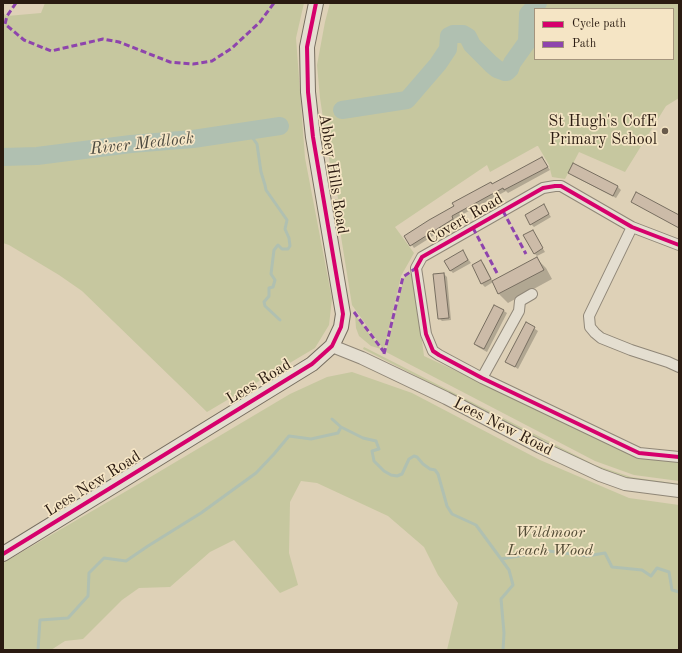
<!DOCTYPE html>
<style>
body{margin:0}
#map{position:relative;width:682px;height:653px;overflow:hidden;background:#ded1b7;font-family:"Old Standard TT",serif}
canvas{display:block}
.frame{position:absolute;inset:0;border:4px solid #2a1b11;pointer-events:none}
.legend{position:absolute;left:534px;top:8px;width:140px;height:52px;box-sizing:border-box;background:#f5e5c5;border:1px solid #a4947d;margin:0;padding:5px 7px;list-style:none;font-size:12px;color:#2a1b11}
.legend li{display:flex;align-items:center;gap:8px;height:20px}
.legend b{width:20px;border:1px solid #a4947d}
</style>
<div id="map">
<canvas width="682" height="653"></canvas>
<div class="frame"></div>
<ul class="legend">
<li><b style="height:5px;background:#d6006c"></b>Cycle path</li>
<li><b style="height:5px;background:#8e44ad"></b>Path</li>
</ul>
</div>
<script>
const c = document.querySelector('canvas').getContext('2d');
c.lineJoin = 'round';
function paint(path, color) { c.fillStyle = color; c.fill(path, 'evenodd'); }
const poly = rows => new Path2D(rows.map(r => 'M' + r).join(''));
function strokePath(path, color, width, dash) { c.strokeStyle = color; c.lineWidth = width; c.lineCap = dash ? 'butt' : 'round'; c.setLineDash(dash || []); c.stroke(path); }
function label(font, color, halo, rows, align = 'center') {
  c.font = font + ' "Old Standard TT",serif'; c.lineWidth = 3.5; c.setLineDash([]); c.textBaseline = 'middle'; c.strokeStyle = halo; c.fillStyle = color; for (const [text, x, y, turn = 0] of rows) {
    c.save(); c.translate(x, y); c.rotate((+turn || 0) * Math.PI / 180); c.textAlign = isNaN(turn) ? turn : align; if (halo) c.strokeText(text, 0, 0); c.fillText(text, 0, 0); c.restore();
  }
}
const green = poly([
 [45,3,304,3,296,38,305,158,332,299,329,325,315,348,207,412,82,291,59,275,9,245,3,243,3,13,7,16,41,13],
 [330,3,679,3,679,98,666,106,625,172,579,152,565,179,552,177,549,165,538,146,537,146,490,172,487,165,395,227,414,253,401,276,384,350,352,305,335,199,338,199,337,191,334,191,320,98,317,65,325,22],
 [535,9,673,9,673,59,535,59],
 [413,272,424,356,638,456,679,462,679,481,634,475,595,461,386,352,404,278],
 [355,315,381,349,371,346,359,336,356,328],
 [364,347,595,465,631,477,679,484,679,486,631,479,595,467,363,349],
 [352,372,412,393,540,460,629,498,679,505,679,650,447,650,458,603,438,575,424,547,388,516,317,483,301,481,290,502,289,553,298,585,280,593,234,540,210,552,170,587,139,588,122,600,83,639,65,641,51,650,3,650,3,563,147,479,290,394,327,377]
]);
const shadow = poly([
 [542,158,550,170,508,193,506,191,454,219,455,222,414,248,406,237,493,185],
 [574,164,618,187,621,190,616,198,573,176,570,173],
 [544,206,551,217,534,227,531,224],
 [532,231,545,252,537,256,534,253],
 [463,252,471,263,453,273,450,270],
 [537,259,546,268,552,279,508,303,499,294,493,282,485,287,482,284,473,265,481,261,484,264,493,282],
 [444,274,447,277,451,320,442,321,439,318],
 [504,311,507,313,487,352,478,347,475,344],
 [526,323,538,331,518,369,506,361]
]);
const stream = poly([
 [241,132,246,138,252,137,257,144,261,172,265,185,266,190,287,220,285,229,289,238,290,246,288,249,282,249,278,245,274,250,271,274,275,280,273,287,269,288,269,296,264,302,265,306,280,320],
 [332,419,341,427,363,438,376,441,379,449,372,451,374,461,384,471,391,475,397,476,402,474,409,459,414,456,417,457,423,464,430,469,435,470,438,474,447,506,452,514,476,525,501,559,549,551,587,556,605,553,612,567,642,570,651,576,657,568,669,572,672,590,679,592],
 [501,559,509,570,513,585,501,599,504,633,503,650],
 [38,650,40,620,68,618,88,596,89,573,104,558,126,561,148,546,201,513,256,473,274,454,289,436,311,439,338,433,341,427]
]);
const river = poly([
 [342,110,407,100,438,64,448,49,449,36,453,34,463,34,468,37,472,45,491,64,497,69,505,72,507,72,510,69,512,63,527,42,528,14,538,3],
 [3,157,37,156,131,144,193,139,280,126]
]);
const building = poly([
 [542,157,548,167,504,190,503,188,452,216,453,219,410,246,404,236,429,220,454,206,452,203,491,182,492,184,542,157],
 [573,163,618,186,613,196,568,173,573,163],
 [636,192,679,215,679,228,631,202,636,192],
 [544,204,549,214,530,225,525,215,544,204],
 [533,230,543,248,534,254,523,235,533,230],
 [463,250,468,260,450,271,444,261,463,250],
 [537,257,544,270,498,294,492,281,537,257],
 [481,260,491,279,481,284,472,265,481,260],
 [444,273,449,318,438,319,433,274,444,273],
 [494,305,504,310,484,349,474,344,494,305],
 [526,322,535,327,515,367,505,362,526,322]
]);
const minor = poly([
 [632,227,589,316,590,327,595,333,601,338,631,350,668,362,679,367],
 [679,245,632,227,561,186,555,186,543,188,422,257,416,268,426,334,433,351,439,355,482,378,639,453,679,457],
 [482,378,519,311,520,301,532,294]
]);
const tertiary = poly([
 [332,346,362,358,446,398,540,447,600,475,625,484,679,491]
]);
const secondary = poly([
 [3,554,312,364,332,346,341,327,343,314,313,137,308,92,307,47,316,3]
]);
const quiet = poly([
 [16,3,7,16,5,24,24,40,51,51,103,39,119,42,170,62,193,64,212,61,232,48,260,22,274,3],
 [503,211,526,254],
 [473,228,497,273],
 [354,312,384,352],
 [384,354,403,277,416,268]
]);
const cycleway = poly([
 [679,245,632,227,561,186,555,186,543,188,422,257,416,268,426,334,433,351,439,355,482,378,639,453,679,457],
 [3,554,312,364,332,346,341,327,343,314,313,137,308,92,307,47,316,3]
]);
const markers = [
 [665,131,4,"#695b4b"]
];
const poiNames = [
 ["St Hugh's CofE",657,122],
 ["Primary School",657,140]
];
const streetNames = [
 ["Abbey Hills Road",333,174,81],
 ["Covert Road",465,219,-30],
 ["Lees Road",259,382,-31],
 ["Lees New Road",503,427,27],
 ["Lees New Road",93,484,-32]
];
const parkNames = [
 ["Wildmoor",550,533],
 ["Leach Wood",550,551]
];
const waterNames = [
 ["River Medlock",142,144,-6]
];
paint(green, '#c6c79f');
paint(shadow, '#0003');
strokePath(stream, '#b0c0b1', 3);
strokePath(river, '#b0c0b1', 18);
paint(building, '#ccbba8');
strokePath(building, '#776e60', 1);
strokePath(minor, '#8f8677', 12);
strokePath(tertiary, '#8f8677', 14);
strokePath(secondary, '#776e60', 16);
strokePath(minor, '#e4ded0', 10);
strokePath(tertiary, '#e4ded0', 12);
strokePath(secondary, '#e4ded0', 14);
strokePath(quiet, '#8e44ad', 3, [6, 3]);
strokePath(cycleway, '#d6006c', 4);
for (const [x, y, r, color] of markers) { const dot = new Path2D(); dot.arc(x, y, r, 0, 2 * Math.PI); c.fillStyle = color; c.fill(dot); strokePath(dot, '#f5e5c5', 1.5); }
label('16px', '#2a1b11', '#f5e5c5', poiNames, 'right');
label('16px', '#2a1b11', '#f5e5c5', streetNames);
label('italic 16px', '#534c36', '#f5e5c5', parkNames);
label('italic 17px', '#4c4a40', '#f5e5c5', waterNames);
</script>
